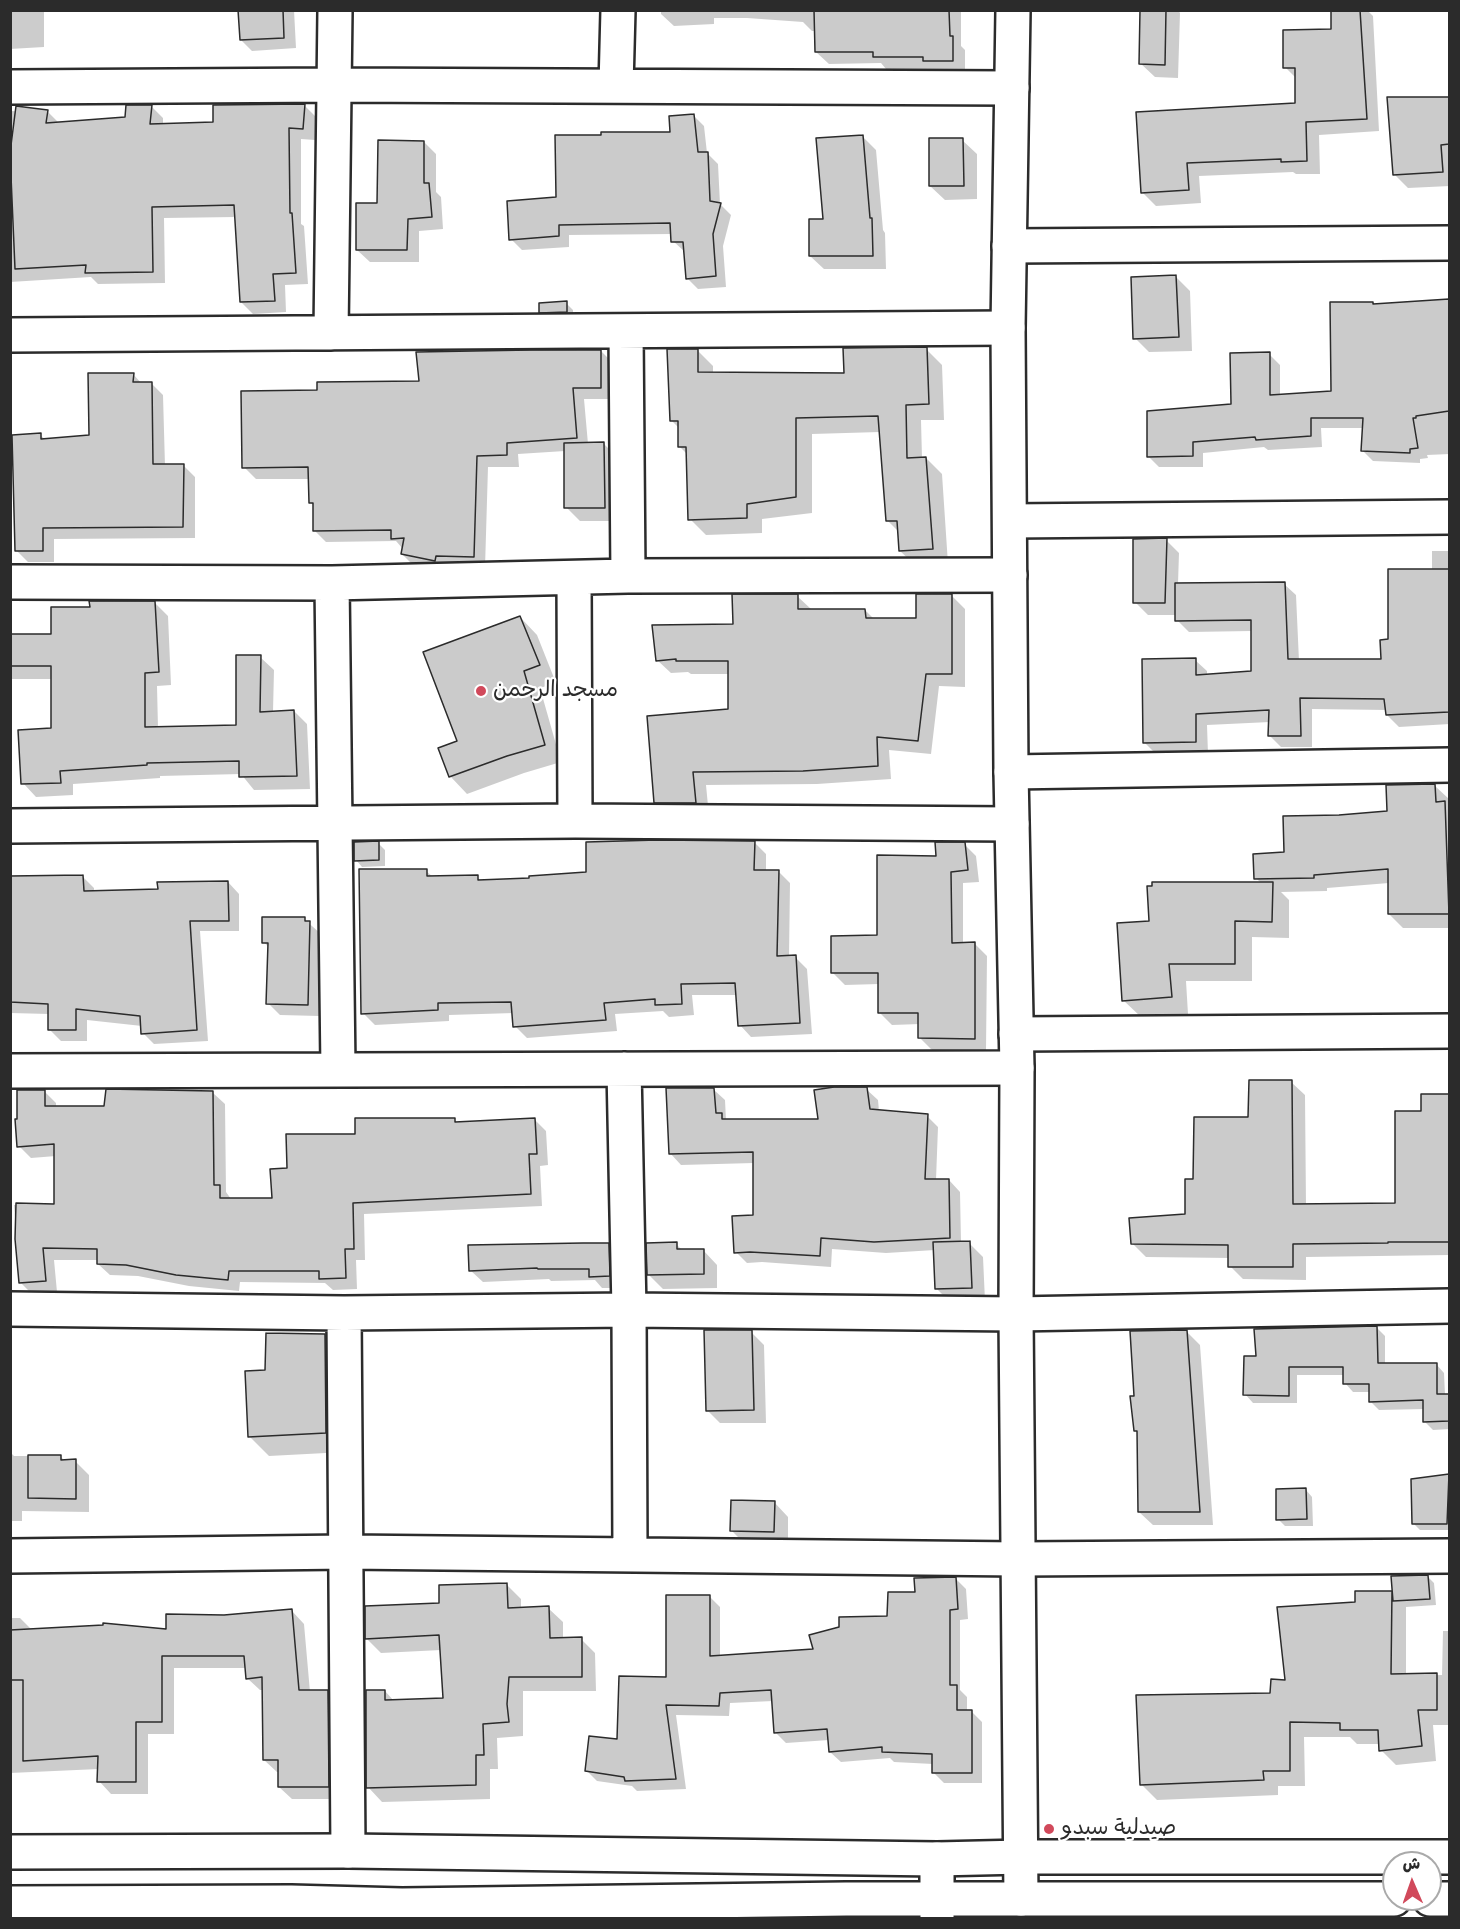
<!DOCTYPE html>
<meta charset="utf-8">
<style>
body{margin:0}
#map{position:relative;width:1460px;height:1929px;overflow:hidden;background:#fff;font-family:Mynerve,"Playpen Sans Arabic",sans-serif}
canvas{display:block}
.frame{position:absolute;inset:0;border:12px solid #2b2b2b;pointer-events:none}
.north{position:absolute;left:1382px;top:1851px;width:60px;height:60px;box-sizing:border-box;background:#fff;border:2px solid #aaa;border-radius:50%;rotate:358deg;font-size:16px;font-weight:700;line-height:24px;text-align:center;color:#2b2b2b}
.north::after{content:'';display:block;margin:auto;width:21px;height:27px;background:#d1495b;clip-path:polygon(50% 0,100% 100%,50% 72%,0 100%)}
</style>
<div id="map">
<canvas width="1460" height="1929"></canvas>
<div class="frame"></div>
<div class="north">ش</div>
</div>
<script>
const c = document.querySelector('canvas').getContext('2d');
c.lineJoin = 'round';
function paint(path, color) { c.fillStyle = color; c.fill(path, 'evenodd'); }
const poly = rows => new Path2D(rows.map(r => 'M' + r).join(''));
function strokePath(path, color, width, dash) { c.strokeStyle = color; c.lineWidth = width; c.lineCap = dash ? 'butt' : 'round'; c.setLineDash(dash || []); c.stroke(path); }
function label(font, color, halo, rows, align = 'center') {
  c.font = font + ' Mynerve,"Playpen Sans Arabic",sans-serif'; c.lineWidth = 4.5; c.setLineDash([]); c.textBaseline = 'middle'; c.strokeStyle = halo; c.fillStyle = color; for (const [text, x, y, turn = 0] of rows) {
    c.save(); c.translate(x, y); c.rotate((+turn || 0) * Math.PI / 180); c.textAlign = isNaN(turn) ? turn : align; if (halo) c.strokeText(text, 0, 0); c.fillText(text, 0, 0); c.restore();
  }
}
const shadow = poly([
 [10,10,44,10,44,47,10,49],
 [240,10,294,10,296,48,252,51,241,40],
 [661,10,961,10,961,46,965,50,965,73,937,73,934,69,886,69,881,63,829,64,816,52,816,31,812,31,803,22,747,18,714,18,714,24,674,26,661,14],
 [1141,10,1178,10,1180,13,1178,78,1155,77,1140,63],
 [1333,10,1367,10,1373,16,1379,131,1319,135,1320,174,1296,174,1293,172,1199,176,1201,203,1156,206,1143,193,1138,113,1297,104,1297,79,1285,67,1333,31],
 [304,105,316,117,315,140,301,139,301,224,304,226,308,284,285,285,286,312,253,314,241,302,236,217,164,218,165,283,98,284,91,277,10,282,10,111,48,112,60,124,127,119,151,106,163,118,163,125,215,123],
 [1444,114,1450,114,1450,186,1408,188,1394,174],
 [693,115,704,126,707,153,718,164,720,204,731,215,723,246,726,287,698,289,687,278,685,252,673,241,672,234,569,235,569,247,522,250,511,239,557,198,672,133],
 [863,137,876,150,883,230,885,233,886,269,824,269,810,256],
 [962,140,977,154,977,199,945,200,930,186],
 [424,142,436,154,436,192,441,197,443,229,419,231,419,262,370,262,357,250,379,205],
 [1176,277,1190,291,1192,351,1149,352,1135,338],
 [1450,300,1450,454,1427,455,1428,458,1420,459,1420,463,1373,461,1362,450,1364,428,1321,428,1322,447,1268,450,1264,447,1203,453,1203,467,1159,467,1148,456,1232,405,1269,354,1280,365,1280,396,1333,392,1374,305],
 [566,303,573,310,573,318,548,319,541,312],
 [926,349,942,365,944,420,921,420,922,458,926,458,942,474,948,564,916,566,900,551,899,532,887,520,880,432,812,434,812,513,762,519,762,533,706,535,690,519,687,454,679,446,679,428,672,421,697,350,713,366,713,373,846,374],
 [601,351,613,363,612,399,584,399,588,444,604,444,618,458,619,521,580,521,566,507,565,451,518,454,519,467,488,467,485,568,414,566,402,554,403,549,396,541,326,542,314,530,315,507,310,502,310,479,256,479,244,467,319,392,420,382],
 [133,374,142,384,151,383,163,395,165,466,184,466,195,477,195,538,54,539,54,562,28,562,16,550,40,435,46,440,90,437],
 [1166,540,1179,553,1178,584,1284,584,1296,595,1299,661,1383,661,1389,641,1432,571,1432,551,1450,551,1450,724,1399,727,1387,715,1387,710,1312,709,1312,747,1281,747,1269,735,1270,722,1207,725,1208,754,1156,754,1144,742,1195,660,1207,671,1207,675,1253,673,1252,631,1189,632,1177,620,1177,615,1148,615,1135,602],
 [951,595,965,609,965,687,939,686,931,754,889,750,891,779,817,784,706,785,709,816,669,816,656,802,729,711,729,674,691,674,688,672,671,673,657,660,797,596,811,609,865,610,874,619,917,619],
 [155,603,168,616,171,685,157,686,158,728,237,727,260,657,274,670,273,712,294,711,307,724,310,789,254,790,241,774,160,776,160,778,73,784,73,795,36,797,23,783,53,729,53,679,10,679,10,636,53,636,91,608],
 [520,617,537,635,556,683,540,688,561,762,524,773,467,794,450,776,459,742],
 [1435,786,1449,799,1450,928,1403,928,1389,914,1389,883,1327,888,1327,891,1281,892,1289,900,1289,938,1252,937,1252,981,1186,981,1188,1014,1141,1017,1123,1000,1151,923,1261,883,1256,878,1286,853,1389,813],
 [754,842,766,854,766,871,778,871,790,883,789,957,795,957,807,969,812,1034,751,1037,740,1025,737,995,692,995,694,1015,669,1017,663,1011,615,1014,617,1031,527,1038,515,1026,514,1013,449,1015,449,1021,375,1025,363,1013,426,871,433,877,477,877,481,881,531,879,588,873],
 [378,843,385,850,385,866,362,867,356,860],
 [964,844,976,856,979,882,963,883,963,944,975,944,987,956,986,1050,932,1050,920,1038,920,1024,892,1025,880,1013,879,984,845,985,833,973,878,937,938,858],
 [10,877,83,877,94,888,94,892,159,890,228,882,239,894,239,931,200,931,208,1041,154,1044,143,1033,142,1026,87,1020,87,1041,61,1041,49,1029,49,1014,10,1013],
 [304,919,321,934,319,1016,280,1015,268,1003,269,948,264,942],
 [1291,1082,1305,1095,1306,1206,1397,1205,1423,1112,1448,1095,1450,1097,1450,1255,1306,1257,1306,1280,1243,1279,1230,1266,1230,1258,1146,1257,1132,1243,1186,1215,1195,1181,1250,1118],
 [713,1089,725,1100,726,1120,820,1120,866,1089,878,1100,879,1111,927,1116,938,1127,936,1180,949,1180,960,1192,961,1243,969,1243,983,1257,985,1301,950,1302,936,1288,935,1250,886,1253,832,1249,831,1267,762,1262,747,1263,736,1252,755,1216,754,1163,681,1165,670,1153],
 [44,1091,56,1103,56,1108,106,1107,213,1093,225,1104,226,1192,231,1199,274,1199,288,1169,357,1135,455,1120,458,1124,534,1119,546,1131,548,1165,540,1166,542,1206,364,1214,365,1260,356,1260,357,1289,333,1290,325,1283,240,1282,239,1291,189,1286,138,1276,110,1275,98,1264,98,1260,54,1260,57,1292,32,1294,20,1282,14,1205,56,1205,56,1156,31,1158,19,1146],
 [676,1244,683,1251,703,1250,717,1265,717,1288,663,1289,649,1275],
 [608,1245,620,1257,621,1288,602,1288,595,1280,551,1281,549,1279,483,1282,470,1270],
 [1377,1328,1385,1336,1385,1365,1436,1364,1444,1373,1445,1395,1450,1395,1450,1429,1433,1430,1425,1422,1425,1409,1379,1410,1371,1402,1371,1392,1353,1392,1345,1383,1345,1375,1297,1375,1297,1403,1253,1403,1245,1394,1258,1358],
 [1186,1331,1200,1345,1213,1525,1153,1525,1139,1512,1139,1434,1135,1430,1136,1397],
 [751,1332,764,1345,766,1423,720,1423,707,1410],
 [325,1335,345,1355,345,1452,269,1456,249,1436,266,1372],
 [10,1452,14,1456,60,1456,65,1461,75,1461,89,1475,89,1512,22,1511,22,1521,10,1521],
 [1450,1475,1450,1530,1420,1530,1413,1523,1413,1480],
 [1306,1490,1312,1497,1313,1526,1285,1526,1278,1519],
 [774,1502,788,1517,788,1546,746,1545,732,1531],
 [1427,1576,1434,1583,1436,1605,1406,1607,1406,1676,1442,1675,1443,1631,1450,1631,1450,1725,1433,1725,1436,1761,1396,1765,1381,1750,1380,1744,1357,1744,1350,1737,1304,1737,1305,1786,1278,1786,1278,1795,1157,1800,1141,1784,1272,1694,1287,1681,1356,1603,1391,1593,1394,1595],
 [956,1579,966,1589,968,1619,960,1620,960,1690,967,1697,967,1711,971,1711,982,1722,982,1783,944,1783,934,1773,933,1764,894,1762,890,1758,841,1762,830,1752,829,1740,786,1743,775,1732,773,1701,730,1703,729,1716,676,1715,686,1789,637,1791,632,1786,597,1781,587,1771,619,1741,667,1678,709,1596,720,1607,720,1657,815,1650,889,1618,917,1594],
 [506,1584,521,1599,521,1609,548,1608,563,1622,563,1639,581,1639,595,1653,596,1691,523,1691,523,1736,497,1738,498,1769,490,1769,490,1799,382,1802,368,1787,385,1691,394,1701,444,1700,441,1650,381,1653,367,1639,440,1605],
 [292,1611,304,1624,310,1692,327,1692,340,1704,341,1799,292,1799,279,1787,279,1772,277,1772,264,1760,264,1690,260,1690,247,1678,246,1668,174,1668,174,1734,148,1734,148,1794,111,1794,99,1781,99,1769,10,1773,10,1618,20,1618,32,1630,167,1630,224,1616]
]);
const building = poly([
 [238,10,283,10,284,38,240,40,238,10],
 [814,10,949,10,950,36,953,36,953,61,923,61,923,57,873,57,873,52,815,52,814,10],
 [1140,10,1166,10,1165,65,1139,64,1140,10],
 [1331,10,1360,10,1367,119,1306,122,1307,161,1281,162,1281,159,1187,163,1189,190,1141,193,1136,112,1295,103,1295,68,1283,68,1283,30,1331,29,1331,10],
 [1387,97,1449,97,1449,144,1441,145,1443,172,1393,175,1387,97],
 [305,104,303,129,289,128,290,213,292,213,296,273,273,274,275,301,240,302,234,205,152,207,153,272,85,273,86,265,15,269,10,153,16,106,48,110,46,123,125,117,126,105,152,105,150,124,213,122,213,105,305,104],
 [694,114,698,152,708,152,710,201,721,203,713,234,716,276,686,279,683,242,671,242,670,223,559,225,559,236,509,240,507,201,556,197,555,135,601,135,601,132,670,132,669,116,694,114],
 [863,135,870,218,872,218,873,256,809,256,809,219,823,219,816,138,863,135],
 [929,138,963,138,964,186,929,186,929,138],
 [378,140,424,141,424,183,429,183,432,217,408,219,407,250,356,250,356,203,377,203,378,140],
 [1176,275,1179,337,1133,339,1131,277,1176,275],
 [1449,299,1449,411,1416,416,1416,418,1413,418,1418,448,1410,449,1410,453,1361,451,1363,418,1311,418,1311,436,1256,440,1255,437,1193,442,1193,456,1147,457,1147,411,1231,404,1230,353,1270,352,1270,395,1331,391,1330,302,1373,302,1373,304,1449,299],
 [567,301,567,312,539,313,539,303,567,301],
 [927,347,929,404,906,405,907,458,926,457,933,549,899,551,897,521,886,521,878,416,796,418,796,497,747,504,747,518,688,520,686,447,678,447,678,421,670,421,667,349,698,349,698,372,844,373,843,348,927,347],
 [531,350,601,350,601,388,573,388,577,438,507,443,507,455,477,456,474,557,436,556,435,561,401,554,404,538,391,539,391,530,313,531,313,503,309,503,308,467,242,468,241,391,317,390,317,382,419,381,416,352,531,350],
 [88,373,134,373,133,382,152,382,153,464,184,464,183,527,43,528,43,551,15,551,12,435,41,433,41,439,89,435,88,373],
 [604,442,605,508,564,508,564,443,604,442],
 [1167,538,1165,603,1133,603,1133,539,1167,538],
 [1388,569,1449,569,1449,712,1386,715,1384,699,1300,698,1301,736,1268,736,1269,710,1196,714,1196,742,1143,743,1142,659,1196,658,1196,675,1251,671,1251,620,1175,621,1175,583,1285,582,1288,659,1381,659,1380,640,1388,639,1388,569],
 [732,594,798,594,798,609,865,609,866,618,916,618,916,594,952,594,952,674,926,674,918,741,877,737,878,766,803,771,693,772,696,803,654,803,647,716,728,709,728,661,676,661,676,659,656,661,652,625,733,624,732,594],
 [89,601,155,601,159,672,145,673,145,727,236,725,236,655,261,655,260,712,294,710,297,776,239,777,239,761,147,763,147,765,60,771,61,783,21,784,18,730,51,728,51,666,10,666,10,634,51,634,51,607,90,607,89,601],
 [520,616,540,665,524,671,545,745,507,756,449,777,438,748,457,741,423,652,520,616],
 [1435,784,1436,802,1445,801,1449,914,1388,914,1388,869,1314,875,1314,878,1254,879,1253,854,1284,852,1283,816,1339,815,1387,811,1386,785,1435,784],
 [658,840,755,841,754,870,779,870,777,956,796,955,800,1023,738,1026,735,983,681,984,682,1004,655,1005,655,999,604,1003,606,1020,513,1027,511,1002,438,1003,438,1010,361,1014,359,869,427,869,427,876,478,875,478,880,529,878,529,876,586,872,586,842,658,840],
 [379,841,379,860,354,861,354,842,379,841],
 [935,842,965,842,968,870,951,872,952,943,975,942,975,1039,918,1038,918,1013,878,1013,878,973,831,973,831,936,877,935,877,855,936,856,935,842],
 [83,875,84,891,158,889,157,882,228,881,229,921,190,921,197,1030,141,1034,140,1016,76,1009,76,1030,48,1030,48,1004,10,1002,10,876,83,875],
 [1152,882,1273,882,1272,922,1235,921,1235,964,1169,964,1172,997,1122,1001,1117,923,1149,921,1147,886,1152,886,1152,882],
 [262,917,305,917,305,921,310,921,308,1005,266,1004,268,943,262,943,262,917],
 [1249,1080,1292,1080,1293,1204,1395,1203,1395,1111,1421,1111,1421,1094,1449,1094,1449,1242,1388,1242,1388,1243,1293,1244,1293,1267,1228,1267,1228,1245,1131,1244,1129,1218,1185,1214,1185,1179,1193,1179,1194,1117,1248,1117,1249,1080],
 [834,1087,867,1087,870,1109,928,1114,925,1179,949,1179,950,1238,874,1242,821,1238,820,1256,750,1252,734,1253,732,1216,753,1215,753,1152,669,1154,666,1088,714,1088,716,1113,722,1113,722,1119,818,1119,814,1090,834,1087],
 [106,1089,213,1091,214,1185,220,1185,220,1198,272,1198,270,1169,287,1168,286,1134,355,1134,355,1118,455,1118,455,1122,535,1118,537,1154,529,1154,531,1194,353,1203,354,1249,345,1249,346,1278,319,1279,319,1271,229,1271,228,1280,176,1275,126,1265,97,1264,97,1249,43,1248,46,1281,19,1283,15,1239,16,1203,54,1204,54,1144,17,1147,15,1119,17,1119,17,1090,45,1090,45,1106,104,1106,106,1089],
 [970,1241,972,1288,935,1289,933,1242,970,1241],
 [677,1242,677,1249,704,1249,704,1274,647,1275,646,1243,677,1242],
 [583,1243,609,1243,610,1276,589,1277,589,1269,538,1269,537,1268,469,1271,468,1245,583,1243],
 [1377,1326,1378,1363,1437,1363,1437,1394,1449,1394,1449,1421,1423,1422,1423,1400,1369,1402,1369,1384,1343,1384,1343,1367,1289,1367,1289,1396,1243,1395,1244,1356,1256,1356,1254,1329,1377,1326],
 [704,1330,752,1330,754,1410,706,1411,704,1330],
 [1187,1330,1200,1512,1138,1512,1137,1431,1134,1431,1130,1396,1134,1396,1130,1331,1187,1330],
 [266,1333,325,1334,326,1433,248,1437,245,1371,265,1370,266,1333],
 [28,1455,61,1455,61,1460,76,1459,76,1499,28,1498,28,1455],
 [1449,1474,1447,1524,1412,1524,1411,1479,1449,1474],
 [1306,1488,1307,1519,1276,1520,1276,1489,1306,1488],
 [731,1500,775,1501,774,1532,730,1531,731,1500],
 [1428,1575,1430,1599,1393,1601,1391,1576,1428,1575],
 [956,1577,958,1609,950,1610,950,1685,957,1685,957,1710,972,1710,972,1773,932,1773,932,1754,882,1752,882,1747,829,1752,827,1729,774,1733,771,1690,720,1693,719,1706,666,1705,676,1779,625,1781,624,1777,585,1771,589,1736,617,1739,619,1676,666,1677,666,1595,710,1595,710,1656,813,1649,809,1635,839,1627,839,1617,887,1616,888,1592,915,1592,914,1578,956,1577],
 [507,1583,508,1608,549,1606,550,1638,582,1637,582,1677,509,1677,507,1704,509,1722,483,1724,484,1755,476,1755,476,1785,366,1788,366,1690,385,1690,385,1700,443,1698,439,1635,365,1639,365,1606,439,1603,439,1585,507,1583],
 [1355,1591,1392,1591,1391,1674,1437,1673,1437,1710,1418,1710,1422,1746,1379,1751,1378,1730,1340,1730,1340,1723,1290,1722,1290,1771,1263,1771,1264,1780,1140,1785,1136,1695,1270,1693,1271,1679,1285,1680,1277,1607,1355,1602,1355,1591],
 [292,1609,299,1690,328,1690,329,1787,278,1787,278,1760,263,1760,262,1677,246,1679,244,1656,162,1656,162,1722,136,1722,136,1782,97,1782,98,1756,23,1761,23,1680,10,1680,10,1630,103,1625,103,1623,166,1629,166,1614,224,1615,292,1609]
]);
const minor = poly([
 [616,86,618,10],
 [10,87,335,85,1012,88],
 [1009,246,1450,243],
 [626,331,628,576],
 [331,333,335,10],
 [10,335,1008,328],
 [1010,521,1450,517],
 [574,578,575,821],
 [10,582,332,583,628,576,1010,575],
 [332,583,338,1069],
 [1011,772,1450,765],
 [10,826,575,821,1012,824],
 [1016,1034,1450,1031],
 [624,1069,629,1310,630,1554],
 [10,1071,1017,1068],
 [10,1309,344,1313,629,1310,1016,1314,1450,1306],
 [344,1313,348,1851],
 [10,1556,347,1552,1019,1559,1450,1556]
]);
const tertiary = poly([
 [1013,10,1008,328,1011,772,1017,1068,1016,1314,1021,1899],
 [937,1859,937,1918]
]);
const secondary = poly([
 [10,1852,348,1851,937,1859,1022,1857,1450,1857],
 [1430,1899,1450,1899],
 [10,1903,291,1902,402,1905,846,1899,1394,1899]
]);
const markers = [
 [481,691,6,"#d1495b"],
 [1049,1829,6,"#d1495b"]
];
const poiNames = [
 ["مسجد الرحمن",493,691],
 ["صيدلية سبدو",1061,1829]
];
paint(shadow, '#0003');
paint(building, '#cbcbcb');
strokePath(building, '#2b2b2b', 1.5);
strokePath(minor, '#2b2b2b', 38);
strokePath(tertiary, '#2b2b2b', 38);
strokePath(secondary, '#2b2b2b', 38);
strokePath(minor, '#fff', 33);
strokePath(tertiary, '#fff', 33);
strokePath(secondary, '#fff', 33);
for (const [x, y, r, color] of markers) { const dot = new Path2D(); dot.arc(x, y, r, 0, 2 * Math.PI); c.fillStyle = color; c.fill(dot); strokePath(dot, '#fff', 2); }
label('22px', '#2b2b2b', '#fff', poiNames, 'left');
</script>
